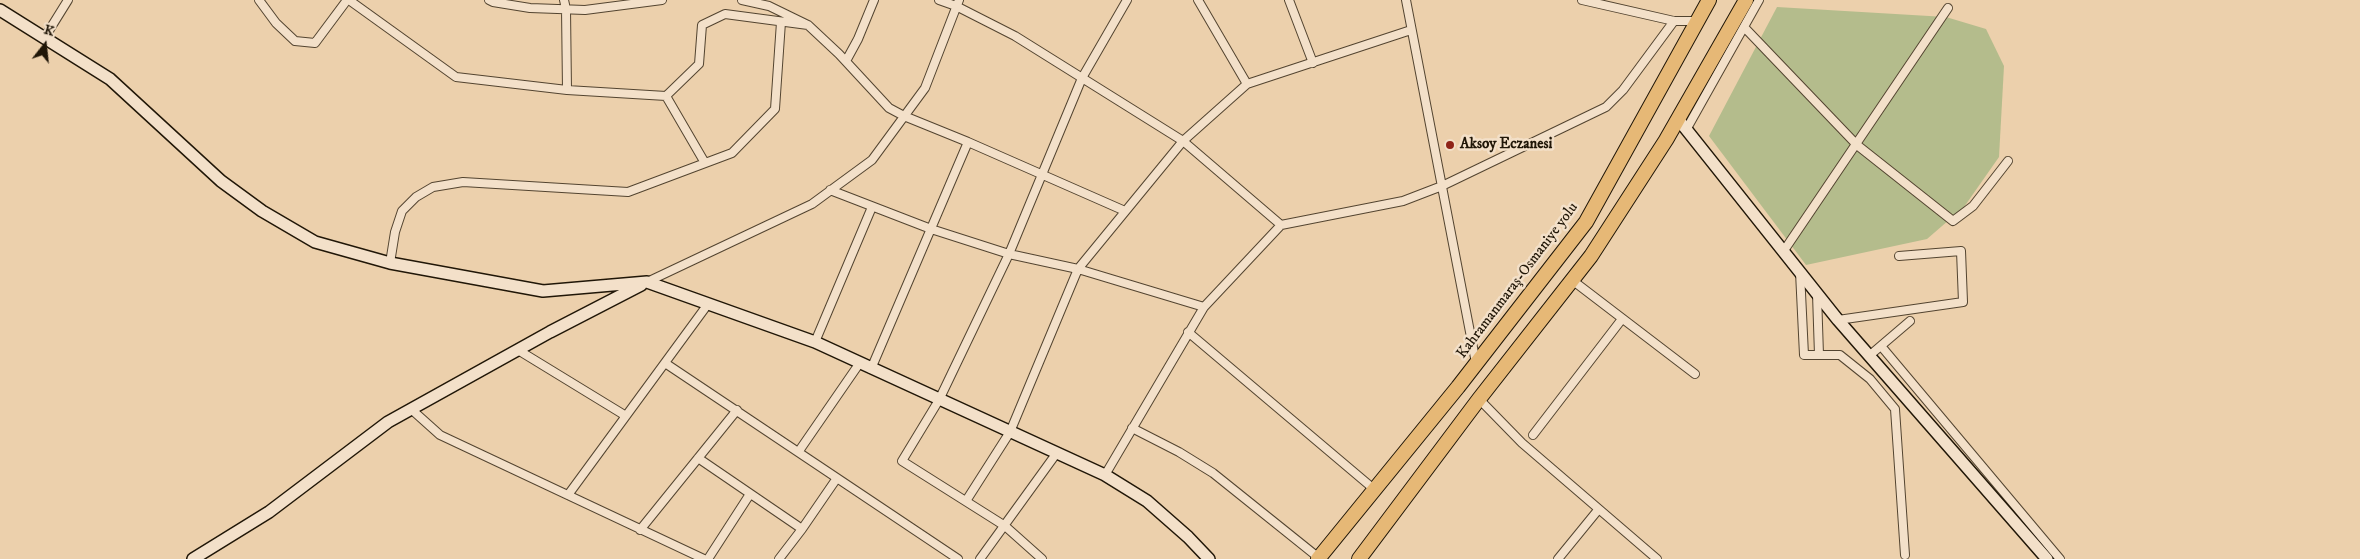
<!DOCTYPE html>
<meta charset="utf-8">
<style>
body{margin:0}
#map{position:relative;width:2360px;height:559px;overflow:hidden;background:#ecd0ac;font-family:"IM FELL DW Pica",serif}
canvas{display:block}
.north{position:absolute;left:20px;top:20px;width:50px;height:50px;-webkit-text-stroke:4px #f3e0c9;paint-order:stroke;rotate:16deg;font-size:14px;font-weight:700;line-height:20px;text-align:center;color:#201607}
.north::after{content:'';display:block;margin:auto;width:18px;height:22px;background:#201607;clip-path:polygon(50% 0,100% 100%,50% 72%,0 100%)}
</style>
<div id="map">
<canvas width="2360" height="559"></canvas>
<div class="north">K</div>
</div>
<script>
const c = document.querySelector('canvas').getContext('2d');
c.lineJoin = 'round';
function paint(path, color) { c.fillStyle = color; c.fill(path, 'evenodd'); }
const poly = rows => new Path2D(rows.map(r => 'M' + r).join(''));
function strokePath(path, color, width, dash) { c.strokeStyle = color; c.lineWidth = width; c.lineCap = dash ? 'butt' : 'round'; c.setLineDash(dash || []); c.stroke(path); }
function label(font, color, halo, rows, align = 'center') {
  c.font = font + ' "IM FELL DW Pica",serif'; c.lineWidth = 5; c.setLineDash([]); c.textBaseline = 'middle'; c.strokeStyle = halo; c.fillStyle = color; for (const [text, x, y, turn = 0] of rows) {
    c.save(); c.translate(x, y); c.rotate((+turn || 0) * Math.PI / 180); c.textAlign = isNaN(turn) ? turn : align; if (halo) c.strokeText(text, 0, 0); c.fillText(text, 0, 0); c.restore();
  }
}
const green = poly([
 [1777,7,1946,17,1986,29,2004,66,1999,157,1964,207,1927,239,1806,265,1709,136]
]);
const street = poly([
 [259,0,276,23,295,41,315,43,347,0],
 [349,0,456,77,567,90,666,96,699,64,702,25,725,14,808,25],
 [489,0,493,2,530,8,585,10,662,0],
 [564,0,566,9,567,90],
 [742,0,769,6,808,25,839,54,889,108,904,116,968,142,1125,211],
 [939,0,956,6,1015,36,1183,141,1281,225],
 [1198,0,1247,84],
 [1289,0,1313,63],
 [1406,0,1476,363],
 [1582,0,1674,21,1697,21],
 [1744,27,1857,145,1953,221,1973,206,2008,161],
 [45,37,68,0],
 [846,61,858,39,874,0],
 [666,96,705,163],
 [1686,130,1759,0],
 [830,190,931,229,1009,254,1078,269,1204,307],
 [1783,252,1948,8],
 [390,263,395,232,402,211,416,197,433,187,463,182,628,192,732,153,775,109,781,22],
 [1800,272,1804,355,1840,355,1870,379,1895,409,1905,555],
 [1572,280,1695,374],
 [647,282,812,204,872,160,925,88,959,0],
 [1817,294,1819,355],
 [1838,320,1963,302,1961,251,1899,256],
 [1188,332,1375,490],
 [815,342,872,207],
 [1881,346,2060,559],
 [518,350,626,416],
 [1869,356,1910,321],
 [665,363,958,559],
 [871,369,968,142],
 [1479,399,1522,443,1657,559],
 [411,409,440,435,704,559],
 [1132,428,1179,452,1213,473,1319,558],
 [1533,435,1622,319],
 [799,451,859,364],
 [698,458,802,529],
 [1105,475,1204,307,1281,225,1403,201,1442,186,1606,107,1623,90,1674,21],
 [568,495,708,304],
 [966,501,1010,432,1078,269,1183,141,1247,84,1411,30],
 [640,530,737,410],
 [708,559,750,494],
 [779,559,802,529,837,478],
 [980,559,1056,454],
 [1042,559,1005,526,902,461,939,400,1009,254,1082,78,1127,0],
 [1558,559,1598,510]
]);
const secondary = poly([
 [0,10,110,79,221,181,262,211,315,242,390,263,543,291,647,282,815,342,1105,475,1147,501,1188,537,1209,559],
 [1678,119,1838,320,2047,559],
 [193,559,269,512,388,422,550,332,641,285]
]);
const highway = poly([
 [1318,559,1458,387,1586,222,1709,0],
 [1359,559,1479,399,1591,256,1666,140,1746,0]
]);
const markers = [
 [1450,145,5,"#8f2418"]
];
const poiNames = [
 ["Aksoy Eczanesi",1460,145]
];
const streetNames = [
 ["Kahramanmaraş-Osmaniye yolu",1518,281,-53]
];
paint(green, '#b4bc8c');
strokePath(street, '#534430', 10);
strokePath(secondary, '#201607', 14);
strokePath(highway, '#201607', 16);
strokePath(street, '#f3e0c9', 8);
strokePath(secondary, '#f3e0c9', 11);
strokePath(highway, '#e6b876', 14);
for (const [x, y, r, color] of markers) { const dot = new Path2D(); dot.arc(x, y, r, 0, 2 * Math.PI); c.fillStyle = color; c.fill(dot); strokePath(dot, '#f3e0c9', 2); }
label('bold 15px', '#201607', '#f3e0c9', poiNames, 'left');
label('15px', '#201607', '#f3e0c9', streetNames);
</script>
